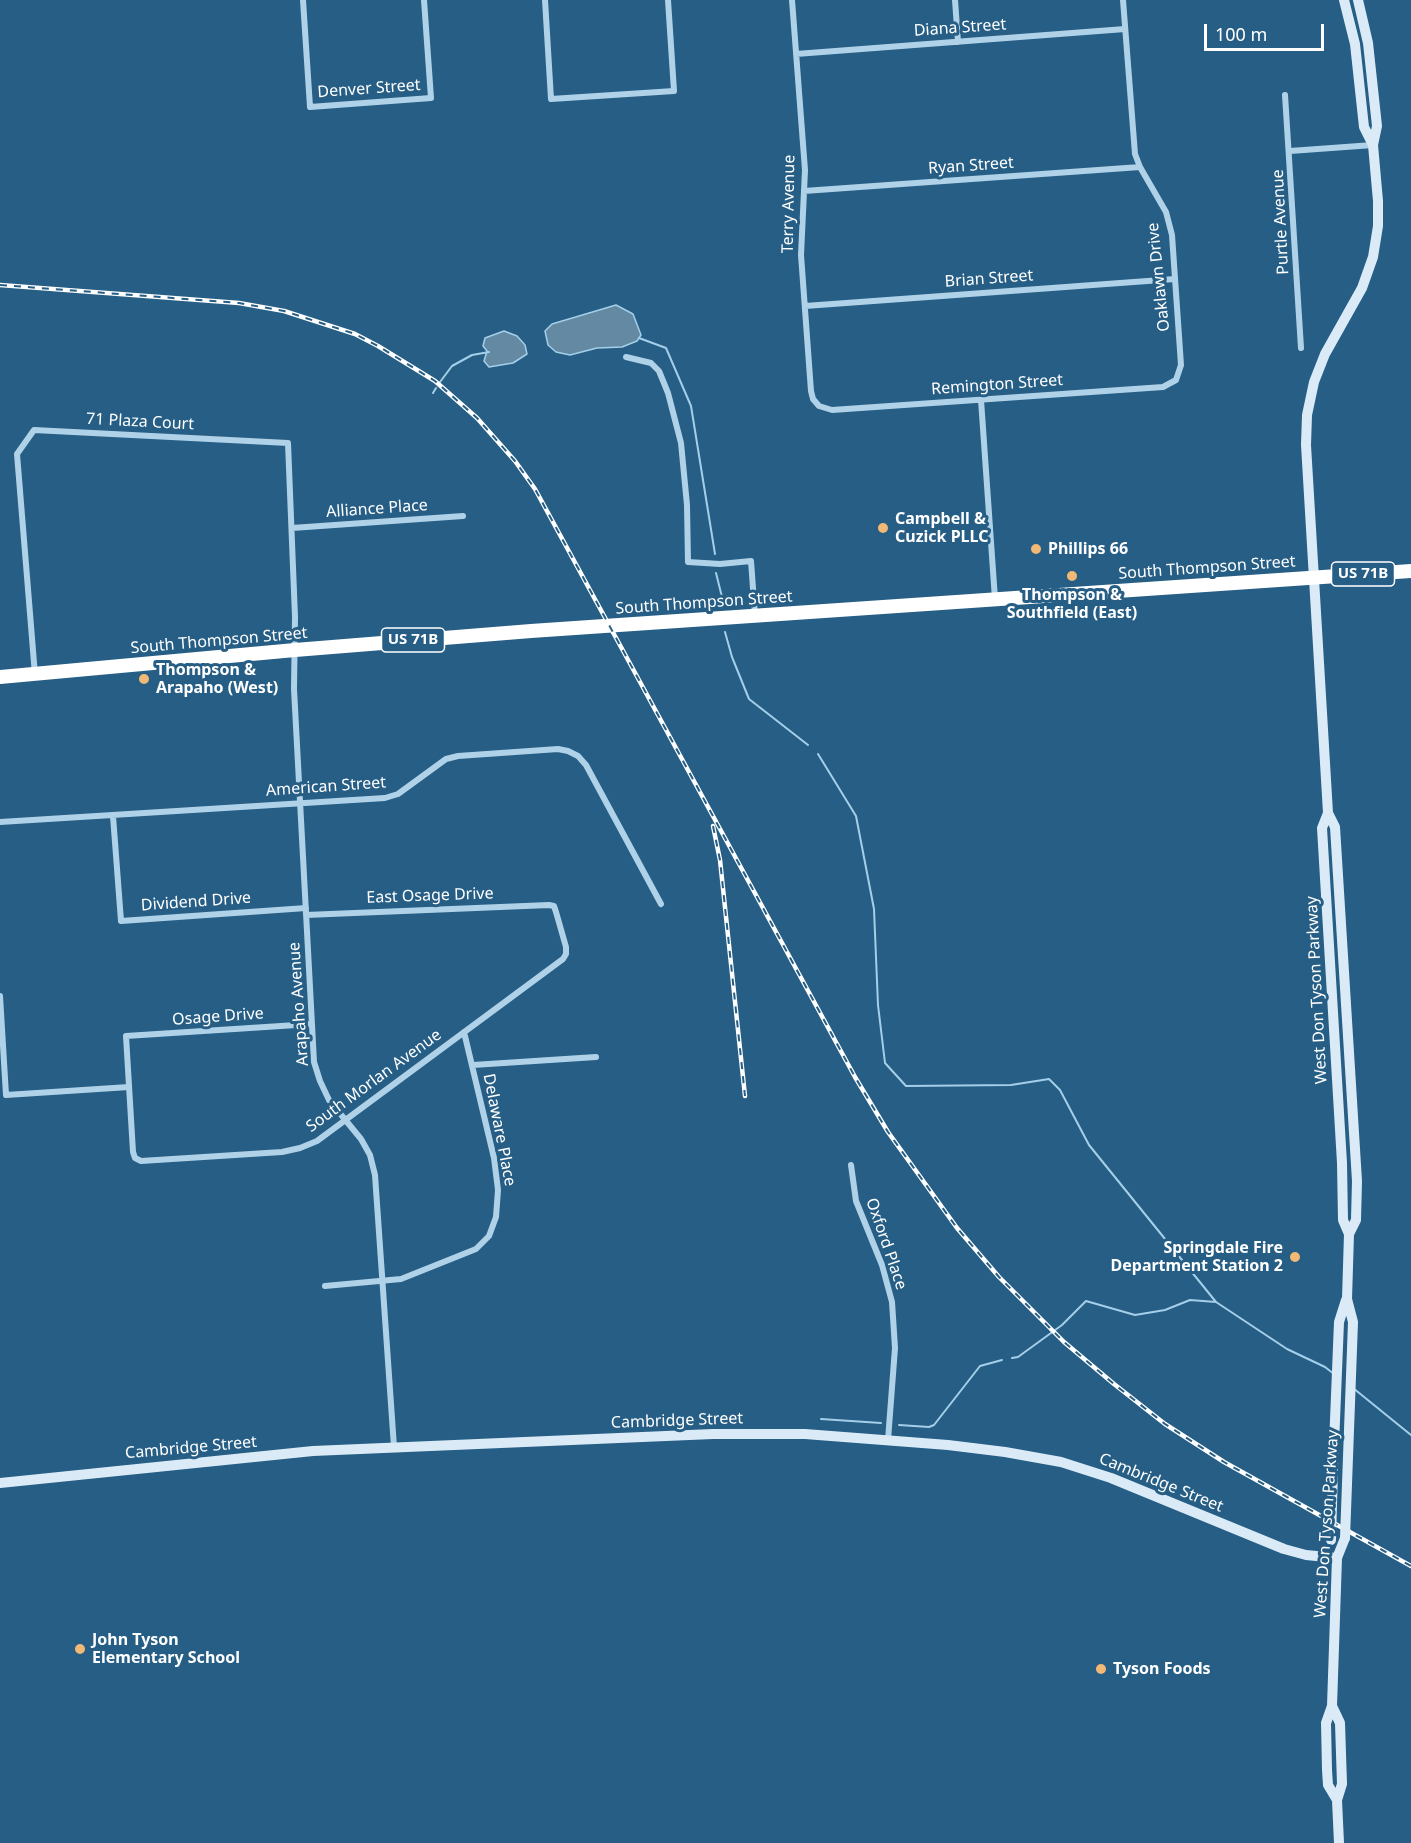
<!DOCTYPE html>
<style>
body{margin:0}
#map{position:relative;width:1411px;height:1843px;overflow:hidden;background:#265e85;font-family:"Noto Sans",sans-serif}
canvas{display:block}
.scale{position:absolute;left:1204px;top:24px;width:120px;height:27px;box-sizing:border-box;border:3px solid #fff;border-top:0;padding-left:8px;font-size:18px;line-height:21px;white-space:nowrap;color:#fff;-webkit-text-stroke:4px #265e85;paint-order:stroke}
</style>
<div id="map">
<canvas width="1411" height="1843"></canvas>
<div class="scale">100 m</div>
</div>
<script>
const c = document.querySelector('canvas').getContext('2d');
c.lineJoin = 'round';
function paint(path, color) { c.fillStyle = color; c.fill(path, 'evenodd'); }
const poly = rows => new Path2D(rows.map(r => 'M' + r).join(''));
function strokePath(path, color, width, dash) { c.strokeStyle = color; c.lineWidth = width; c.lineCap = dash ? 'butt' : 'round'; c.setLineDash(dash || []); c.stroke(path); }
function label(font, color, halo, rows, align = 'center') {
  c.font = font + ' "Noto Sans",sans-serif'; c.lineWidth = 6; c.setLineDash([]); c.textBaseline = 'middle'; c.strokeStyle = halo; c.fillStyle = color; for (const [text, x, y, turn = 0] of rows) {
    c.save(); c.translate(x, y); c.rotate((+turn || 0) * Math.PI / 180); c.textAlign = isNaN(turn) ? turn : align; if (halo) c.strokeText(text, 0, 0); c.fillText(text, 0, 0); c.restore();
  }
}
const water = poly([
 [616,305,633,314,641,335,637,341,622,347,597,348,570,355,556,352,548,345,545,331,552,324,616,305],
 [504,331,517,336,525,345,527,354,513,363,489,367,484,361,487,351,483,346,485,338,504,331]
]);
const stream = poly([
 [639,338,666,348,691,406,715,554],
 [440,382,452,366,472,355,489,352],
 [433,393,436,388],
 [716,573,723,601],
 [725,632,732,657,749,699,808,745],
 [818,754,856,816,874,909,878,1005,885,1063,906,1086,1011,1085,1049,1079,1060,1090,1089,1145,1216,1302,1287,1349,1325,1367,1334,1374],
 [1012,1358,1018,1357,1062,1325,1086,1301,1135,1315,1165,1310,1190,1300,1216,1302],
 [1353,1388,1411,1435],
 [821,1419,881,1423],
 [899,1425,929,1427,934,1425,980,1366,1002,1360]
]);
const street = poly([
 [303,0,310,107,431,98,424,0],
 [545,0,551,99,674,91,668,0],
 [792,0,805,170,801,255,811,391,813,399,819,406,832,410,1163,387,1176,380,1181,365,1172,235,1166,212,1140,167,1135,154,1123,0],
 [955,0,958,42],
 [796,54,1125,29],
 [1285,95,1301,348],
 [1290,151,1373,145],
 [804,191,1140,167],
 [805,306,1175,279],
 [626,357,651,363,659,371,668,393,681,443,687,505,688,562,720,564,751,561,755,616],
 [981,400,995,599],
 [292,528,463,516],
 [35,675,17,454,34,430,288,443,295,617,294,689,314,1062,320,1081,329,1100,361,1139,370,1155,375,1175,394,1447],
 [113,816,121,921,306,908],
 [0,822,385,798,398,794,446,759,458,756,558,749,568,751,578,756,586,765,661,904],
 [306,915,549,905,554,906,556,912,566,947,566,954,563,959,317,1141,300,1148,282,1152,141,1161,135,1158,133,1152,126,1036,312,1024],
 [0,996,6,1095,129,1087],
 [473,1065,596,1057],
 [851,1165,856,1201,882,1265,892,1302,895,1348,888,1440],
 [325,1286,401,1279,476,1249,489,1236,496,1217,498,1190,494,1158,464,1032]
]);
const secondary = poly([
 [1344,0,1355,44,1364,127,1373,145],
 [1328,813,1335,827,1357,1181,1356,1220,1349,1234],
 [1333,1469,1339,1322,1346,1300],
 [0,1483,313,1451,713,1434,805,1434,948,1445,1005,1452,1061,1462,1111,1478,1284,1549,1306,1555,1337,1558],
 [1346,1511,1353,1322,1347,1299,1349,1234,1343,1220,1342,1163,1322,828,1328,813,1306,445,1307,415,1314,382,1325,354,1362,288,1373,257,1378,226,1378,201,1373,145,1377,126,1368,43,1358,0],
 [1332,1706,1326,1723,1327,1770,1328,1785,1337,1800],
 [1339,1843,1337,1800,1342,1784,1340,1723,1332,1706,1337,1558,1345,1538]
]);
const highway = poly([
 [0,677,295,650,531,631,1411,571]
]);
const rail = poly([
 [0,285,239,303,284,311,355,334,378,346,435,381,477,418,515,461,535,489,855,1077,888,1132,957,1228,999,1277,1064,1342,1114,1384,1165,1424,1224,1462,1411,1566],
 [713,826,720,860,745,1096]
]);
const secondaryBridge = poly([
 [1345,1538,1346,1511],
 [1331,1540,1333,1469]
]);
const markers = [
 [883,528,6,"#f1b975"],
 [1036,549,6,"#f1b975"],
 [1072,576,6,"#f1b975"],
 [144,679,6,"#f1b975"],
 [1295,1257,6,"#f1b975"],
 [80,1649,6,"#f1b975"],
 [1101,1669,6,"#f1b975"]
];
const shields = [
 [1363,574,63],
 [413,640,63]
];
const shieldNames = [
 ["US 71B",1363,574],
 ["US 71B",413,640]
];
const streetNames = [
 ["Diana Street",960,28,-4],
 ["Denver Street",369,89,-4],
 ["Ryan Street",971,166,-4],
 ["Terry Avenue",789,204,-89],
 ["Purtle Avenue",1281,222,-93],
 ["Oaklawn Drive",1159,277,-96],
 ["Brian Street",989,279,-4],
 ["Remington Street",997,385,-4],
 ["71 Plaza Court",140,422,3],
 ["Alliance Place",377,509,-4],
 ["South Thompson Street",1207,568,-4],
 ["South Thompson Street",704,603,-4],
 ["South Thompson Street",219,641,-5],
 ["American Street",326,787,-4],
 ["East Osage Drive",430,896,-2],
 ["Dividend Drive",196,902,-4],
 ["West Don Tyson Parkway",1317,990,-93],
 ["Arapaho Avenue",299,1004,-94],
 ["Osage Drive",218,1017,-4],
 ["South Morlan Avenue",374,1081,-36],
 ["Delaware Place",499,1130,79],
 ["Oxford Place",886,1244,71],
 ["Cambridge Street",677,1421,-2],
 ["Cambridge Street",191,1448,-5],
 ["Cambridge Street",1161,1483,22],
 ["West Don Tyson Parkway",1327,1524,-86]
];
const poiNames = [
 ["Campbell &",895,519],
 ["Cuzick PLLC",895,537],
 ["Phillips 66",1048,549],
 ["Thompson &",1072,595,"center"],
 ["Southfield (East)",1072,613,"center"],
 ["Thompson &",156,670],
 ["Arapaho (West)",156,688],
 ["Springdale Fire",1283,1248,"right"],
 ["Department Station 2",1283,1266,"right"],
 ["John Tyson",92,1640],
 ["Elementary School",92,1658],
 ["Tyson Foods",1113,1669]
];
paint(water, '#6389a3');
strokePath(water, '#a5cfe8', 1.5);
strokePath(stream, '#a5cfe8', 2);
strokePath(street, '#b0d2e8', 6);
strokePath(secondary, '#daebf7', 10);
strokePath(highway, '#fff', 14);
strokePath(rail, '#fff', 4.5);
strokePath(rail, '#265e85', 2, [7]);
strokePath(secondaryBridge, '#daebf7', 10);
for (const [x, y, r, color] of markers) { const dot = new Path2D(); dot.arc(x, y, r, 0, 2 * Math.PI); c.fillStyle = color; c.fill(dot); strokePath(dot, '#265e85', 2); }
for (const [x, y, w] of shields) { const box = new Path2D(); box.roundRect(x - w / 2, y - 12, w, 24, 4.5); c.fillStyle = '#265e85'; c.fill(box); strokePath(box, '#fff', 1.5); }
label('bold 15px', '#fff', null, shieldNames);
label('16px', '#fff', '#265e85', streetNames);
label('bold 16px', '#fff', '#265e85', poiNames, 'left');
</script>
